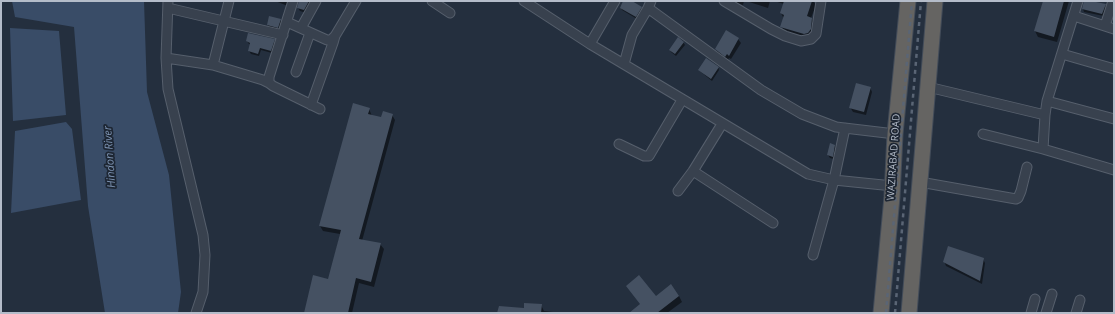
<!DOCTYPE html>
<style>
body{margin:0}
#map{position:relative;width:1115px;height:314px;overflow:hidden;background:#242f3e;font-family:"Open Sans",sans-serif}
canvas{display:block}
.frame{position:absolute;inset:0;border:2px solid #b4bcc9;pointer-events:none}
</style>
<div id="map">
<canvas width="1115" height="314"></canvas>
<div class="frame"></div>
</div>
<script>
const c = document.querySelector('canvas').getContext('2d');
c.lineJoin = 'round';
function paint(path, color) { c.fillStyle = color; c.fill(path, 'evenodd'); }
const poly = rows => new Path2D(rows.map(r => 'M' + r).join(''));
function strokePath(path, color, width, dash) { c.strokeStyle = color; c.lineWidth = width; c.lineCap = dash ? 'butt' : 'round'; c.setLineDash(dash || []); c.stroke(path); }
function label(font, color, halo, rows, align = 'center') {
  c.font = font + ' "Open Sans",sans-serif'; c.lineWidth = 3.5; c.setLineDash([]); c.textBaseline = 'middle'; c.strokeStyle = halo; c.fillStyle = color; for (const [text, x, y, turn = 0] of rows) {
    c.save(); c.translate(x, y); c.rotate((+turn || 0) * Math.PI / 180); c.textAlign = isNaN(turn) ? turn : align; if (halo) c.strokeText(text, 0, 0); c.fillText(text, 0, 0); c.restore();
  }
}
const water = poly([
 [12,1,144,1,147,92,169,175,181,292,178,313,105,313,88,206,74,27,15,17],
 [10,28,59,31,66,115,13,121],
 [66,122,72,129,81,200,11,213,15,131]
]);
const shadow = poly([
 [275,1,290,1,288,6],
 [300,1,313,1,306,13,300,11,298,8],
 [624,1,630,1,641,8,642,10,637,19,622,10,621,7],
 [731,1,744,1,743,5],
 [746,1,770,1,768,8],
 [774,1,813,1,816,5,811,18,815,24,813,37,807,40,785,32,781,26,784,19,781,13,784,4],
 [1044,1,1069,1,1057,42,1038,37,1035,31],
 [1085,1,1093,1,1093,2,1105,5,1106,8,1104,16,1084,12,1083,9],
 [280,20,282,22,280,30,269,28,268,25],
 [738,39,741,43,731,59,729,58,728,60,718,53,716,49],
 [274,40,275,43,272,53,261,50,259,56,251,54,249,51,251,45,249,44,247,41],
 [683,42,685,45,676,56,671,52,670,50],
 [718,67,719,70,712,81,701,72,699,70],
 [870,87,872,92,866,115,853,112,850,107],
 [369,109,372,116,382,119,392,115,395,120,362,241,380,244,384,249,374,287,359,283,352,313,305,313,329,280,340,234,323,231,320,226],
 [835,145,836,148,834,159,830,158,828,155],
 [983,259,985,263,982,284,946,266,944,261],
 [679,296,682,302,667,313,632,313,655,298],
 [541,305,544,311,562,313,498,313]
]);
const building = poly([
 [299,1,309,1,304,10,297,8],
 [623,1,632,1,642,7,636,17,620,8],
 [784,1,812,1,807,16,812,18,811,29,808,33,804,34,780,27,784,15,780,13],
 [1043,1,1064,1,1054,37,1034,31],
 [1084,1,1091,1,1106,4,1102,14,1082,9],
 [269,16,281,19,278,28,267,25],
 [726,30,739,38,729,56,727,54,725,57,715,49],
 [248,33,275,39,271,51,260,48,258,54,248,51,250,43,246,41],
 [678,37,684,42,675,54,669,50],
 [706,58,719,67,711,79,698,70],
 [856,83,871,87,864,112,849,108],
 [353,103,370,108,368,114,381,117,383,111,393,114,359,239,381,243,371,282,356,278,348,313,304,313,313,275,328,279,341,230,319,226],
 [830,143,835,145,833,157,827,155],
 [948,246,984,258,980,281,943,262],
 [639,275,656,296,671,284,679,296,657,313,629,313,640,304,626,286],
 [524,303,542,304,541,313,497,313,499,306,524,308]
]);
const minor = poly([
 [168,1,166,58,168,89,203,235,205,255,203,292,196,313],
 [293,1,269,77,269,83,273,86,320,109],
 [432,1,450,13],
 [524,1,590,44,808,174,834,180,893,186],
 [724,1,771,29,785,36,801,41,811,39,816,34,821,1],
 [168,8,283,35],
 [648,8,761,90,802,114,836,127,895,134],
 [1074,16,1114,29],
 [287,22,327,40,331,40,335,36,356,1],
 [1105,26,1113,1],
 [301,28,316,1],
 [590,44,615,1],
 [1062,54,1114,69],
 [166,58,213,65,263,80,269,83],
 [624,64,632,35,648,8,651,1],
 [213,65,229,1],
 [296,72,310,33],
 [928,87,1045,115,1047,101,1078,1],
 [1047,101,1114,119],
 [311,105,333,43,335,36],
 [1045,115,1043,149,1114,170],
 [983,134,1043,149],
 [619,144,644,156,649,156,682,100],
 [693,171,773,223],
 [920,182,1016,199,1018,198,1021,191,1027,167],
 [678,191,693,171,722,124],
 [813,255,834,180,845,128],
 [1031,313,1035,299],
 [1046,313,1052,294],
 [1076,313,1080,300]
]);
const trunk = poly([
 [881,313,892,197,895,134,908,1],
 [909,313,935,1]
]);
const rail = poly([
 [886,313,912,1],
 [895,313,921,1]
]);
const streetNames = [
 ["WAZIRABAD ROAD",894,157,-86]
];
const waterNames = [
 ["Hindon River",110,157,-94]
];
paint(water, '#394c67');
paint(shadow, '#0007');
paint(building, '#455162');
strokePath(minor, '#565f6c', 11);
strokePath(trunk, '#434c59', 17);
strokePath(minor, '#38414e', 9);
strokePath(trunk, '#656462', 15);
strokePath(rail, '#5a6575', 2.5, [4, 4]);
label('10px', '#b4bcc9', '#1d2633', streetNames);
label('italic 11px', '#7c92b1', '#1d2633', waterNames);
</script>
